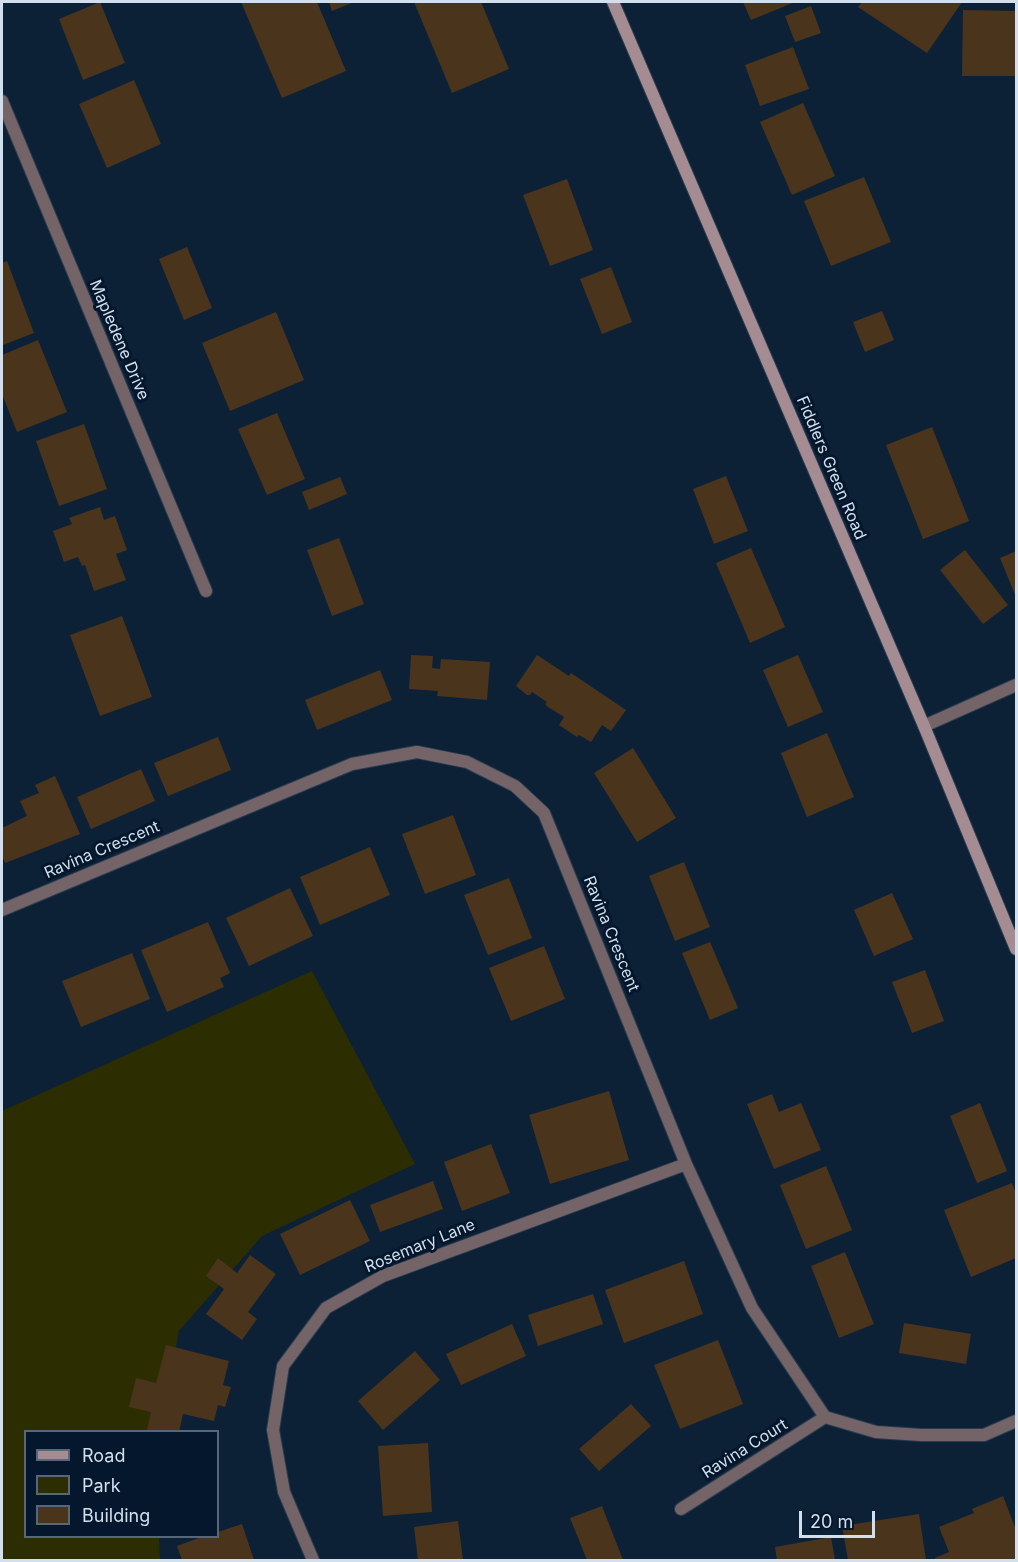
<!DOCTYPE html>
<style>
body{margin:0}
#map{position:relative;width:1018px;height:1562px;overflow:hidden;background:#0d2136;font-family:Inter,sans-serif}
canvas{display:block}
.frame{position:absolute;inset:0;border:3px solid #d2dfed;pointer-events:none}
.legend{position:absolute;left:24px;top:1430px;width:195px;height:108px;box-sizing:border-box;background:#05172c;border:2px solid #576779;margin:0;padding:8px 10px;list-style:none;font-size:18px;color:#d2dfed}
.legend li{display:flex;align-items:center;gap:12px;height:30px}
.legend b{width:30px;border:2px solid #576779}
.scale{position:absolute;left:799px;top:1511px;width:76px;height:27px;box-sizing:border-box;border:3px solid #d2dfed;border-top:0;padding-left:8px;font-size:18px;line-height:21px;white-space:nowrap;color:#d2dfed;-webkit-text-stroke:4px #05172c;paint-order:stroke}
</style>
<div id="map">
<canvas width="1018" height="1562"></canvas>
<div class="frame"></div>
<ul class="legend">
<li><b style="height:8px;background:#a58b92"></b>Road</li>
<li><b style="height:16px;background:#2c2d00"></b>Park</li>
<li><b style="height:16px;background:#4a341c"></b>Building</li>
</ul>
<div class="scale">20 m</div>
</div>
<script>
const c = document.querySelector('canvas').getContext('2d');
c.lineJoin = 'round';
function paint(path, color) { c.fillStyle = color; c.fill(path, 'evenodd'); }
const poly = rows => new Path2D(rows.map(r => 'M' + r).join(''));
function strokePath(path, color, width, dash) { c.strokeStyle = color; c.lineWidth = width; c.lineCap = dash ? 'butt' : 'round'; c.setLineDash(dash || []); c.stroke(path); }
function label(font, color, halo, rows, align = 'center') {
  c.font = font + ' Inter,sans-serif'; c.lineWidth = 6; c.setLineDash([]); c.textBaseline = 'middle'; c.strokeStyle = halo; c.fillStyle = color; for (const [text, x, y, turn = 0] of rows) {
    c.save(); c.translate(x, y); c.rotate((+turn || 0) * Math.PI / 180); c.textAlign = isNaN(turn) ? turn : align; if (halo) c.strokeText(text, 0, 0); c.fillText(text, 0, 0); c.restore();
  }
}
const green = poly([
 [312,971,415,1164,262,1236,179,1331,159,1431,26,1432,26,1536,159,1537,160,1560,2,1560,2,1111]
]);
const building = poly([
 [100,2,125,63,83,80,59,19],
 [241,2,317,2,346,71,282,98],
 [329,2,354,2,332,11],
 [414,2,481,2,509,69,452,93],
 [743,2,795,2,751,20],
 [862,2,962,2,927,53,858,7],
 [811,6,821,33,795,42,785,16],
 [963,10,1016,11,1016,76,962,76],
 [793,47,809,89,760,106,745,65],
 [134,80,161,144,107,168,79,104],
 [803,103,835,176,792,195,760,122],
 [864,177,891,242,831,266,804,201],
 [567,179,593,250,550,266,523,195],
 [187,247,212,308,184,320,159,259],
 [7,261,34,333,3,345,2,263],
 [611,267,632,322,602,334,580,279],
 [882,311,894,340,865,352,853,322],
 [276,312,304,380,230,411,202,343],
 [38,340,67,412,17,432,2,394,2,355],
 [277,413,305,479,267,495,238,429],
 [84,424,107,489,59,506,36,441],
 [932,427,969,521,923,539,886,445],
 [726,476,748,531,714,544,693,489],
 [340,477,347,494,309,510,302,492],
 [100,507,104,520,115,516,127,550,116,554,126,580,94,591,85,565,82,566,78,557,64,562,53,531,72,524,69,518],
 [339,538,364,604,332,616,307,550],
 [751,548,785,627,750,643,716,563],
 [965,550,1008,605,983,624,940,570],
 [1016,551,1016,597,1000,558],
 [122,616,152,697,100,716,70,635],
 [411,655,433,656,432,668,440,669,441,659,490,662,487,700,437,696,438,691,409,689],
 [537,655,569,676,571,673,626,710,611,731,602,725,591,742,579,735,577,737,559,725,564,717,548,707,545,704,547,702,532,692,530,695,527,695,516,686],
 [798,655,823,712,788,727,763,670],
 [380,670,392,700,317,730,305,700],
 [827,733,854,797,807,817,781,753],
 [218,737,231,770,168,796,154,763],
 [633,748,676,818,637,842,594,773],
 [141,769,155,801,91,829,77,797],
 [55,776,80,834,5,863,2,855,2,828,27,816,20,801,39,793,35,785],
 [453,815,476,875,425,894,402,834],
 [370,847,390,895,320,925,300,877],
 [684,862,710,927,675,941,649,876],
 [509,878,532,938,488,955,464,895],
 [290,888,313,936,249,966,226,918],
 [892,893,913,939,874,956,854,910],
 [208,922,230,973,220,978,224,987,167,1012,141,950],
 [710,942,738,1008,710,1020,682,953],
 [544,946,565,999,511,1021,489,968],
 [132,953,150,999,81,1027,62,981],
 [925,970,944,1021,912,1033,892,982],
 [609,1091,629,1160,550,1184,529,1115],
 [772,1094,779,1112,801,1103,821,1150,774,1169,747,1104],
 [980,1103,1007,1171,977,1183,950,1116],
 [491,1144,510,1193,462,1211,444,1162],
 [826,1166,852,1230,806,1249,780,1185],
 [433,1181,443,1209,380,1232,370,1205],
 [1012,1183,1016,1194,1016,1258,971,1277,944,1210],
 [350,1200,370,1241,300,1275,280,1234],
 [845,1252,874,1324,839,1338,811,1266],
 [250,1255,276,1274,248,1312,257,1319,242,1340,206,1314,224,1289,206,1276,218,1258,237,1273],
 [684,1261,703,1314,624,1343,605,1290],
 [593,1294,603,1324,538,1346,528,1315],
 [904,1323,971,1334,966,1364,899,1353],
 [512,1324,526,1356,461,1385,446,1354],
 [718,1340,743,1404,680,1429,654,1365],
 [166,1345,229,1361,223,1385,231,1387,225,1407,218,1405,214,1421,183,1414,179,1432,153,1432,147,1430,151,1412,129,1407,136,1378,156,1383],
 [415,1351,440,1380,383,1430,358,1401],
 [631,1404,651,1426,599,1471,579,1449],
 [428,1443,432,1512,383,1516,378,1446],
 [1003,1496,1016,1530,1016,1560,936,1560,935,1558,949,1552,939,1527,974,1513,972,1509],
 [602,1506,623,1560,587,1560,570,1518],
 [919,1514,926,1560,848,1560,842,1526],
 [458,1521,463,1560,418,1560,414,1527],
 [242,1524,254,1560,182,1560,177,1546,204,1536,218,1536,218,1532],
 [831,1537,835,1560,777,1560,775,1547]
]);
const street = poly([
 [2,101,206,591],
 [924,726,1016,685],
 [2,910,352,764,417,752,467,762,515,786,544,813,686,1164,752,1308,825,1417,876,1432,921,1435,984,1435,1016,1421],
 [681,1509,825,1417],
 [313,1560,284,1492,273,1430,283,1366,326,1308,383,1276,686,1164]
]);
const secondary = poly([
 [613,2,924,726,1016,949]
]);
const streetNames = [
 ["Mapledene Drive",119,340,67],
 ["Fiddlers Green Road",831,468,67],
 ["Ravina Crescent",102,850,-23],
 ["Ravina Crescent",611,934,68],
 ["Rosemary Lane",420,1246,-22],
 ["Ravina Court",745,1449,-32]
];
paint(green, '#2c2d00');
paint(building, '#4a341c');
strokePath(street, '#293c50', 14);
strokePath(secondary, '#293c50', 14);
strokePath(street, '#746468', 12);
strokePath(secondary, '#a58b92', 12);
label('16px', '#d2dfed', '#05172c', streetNames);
</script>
